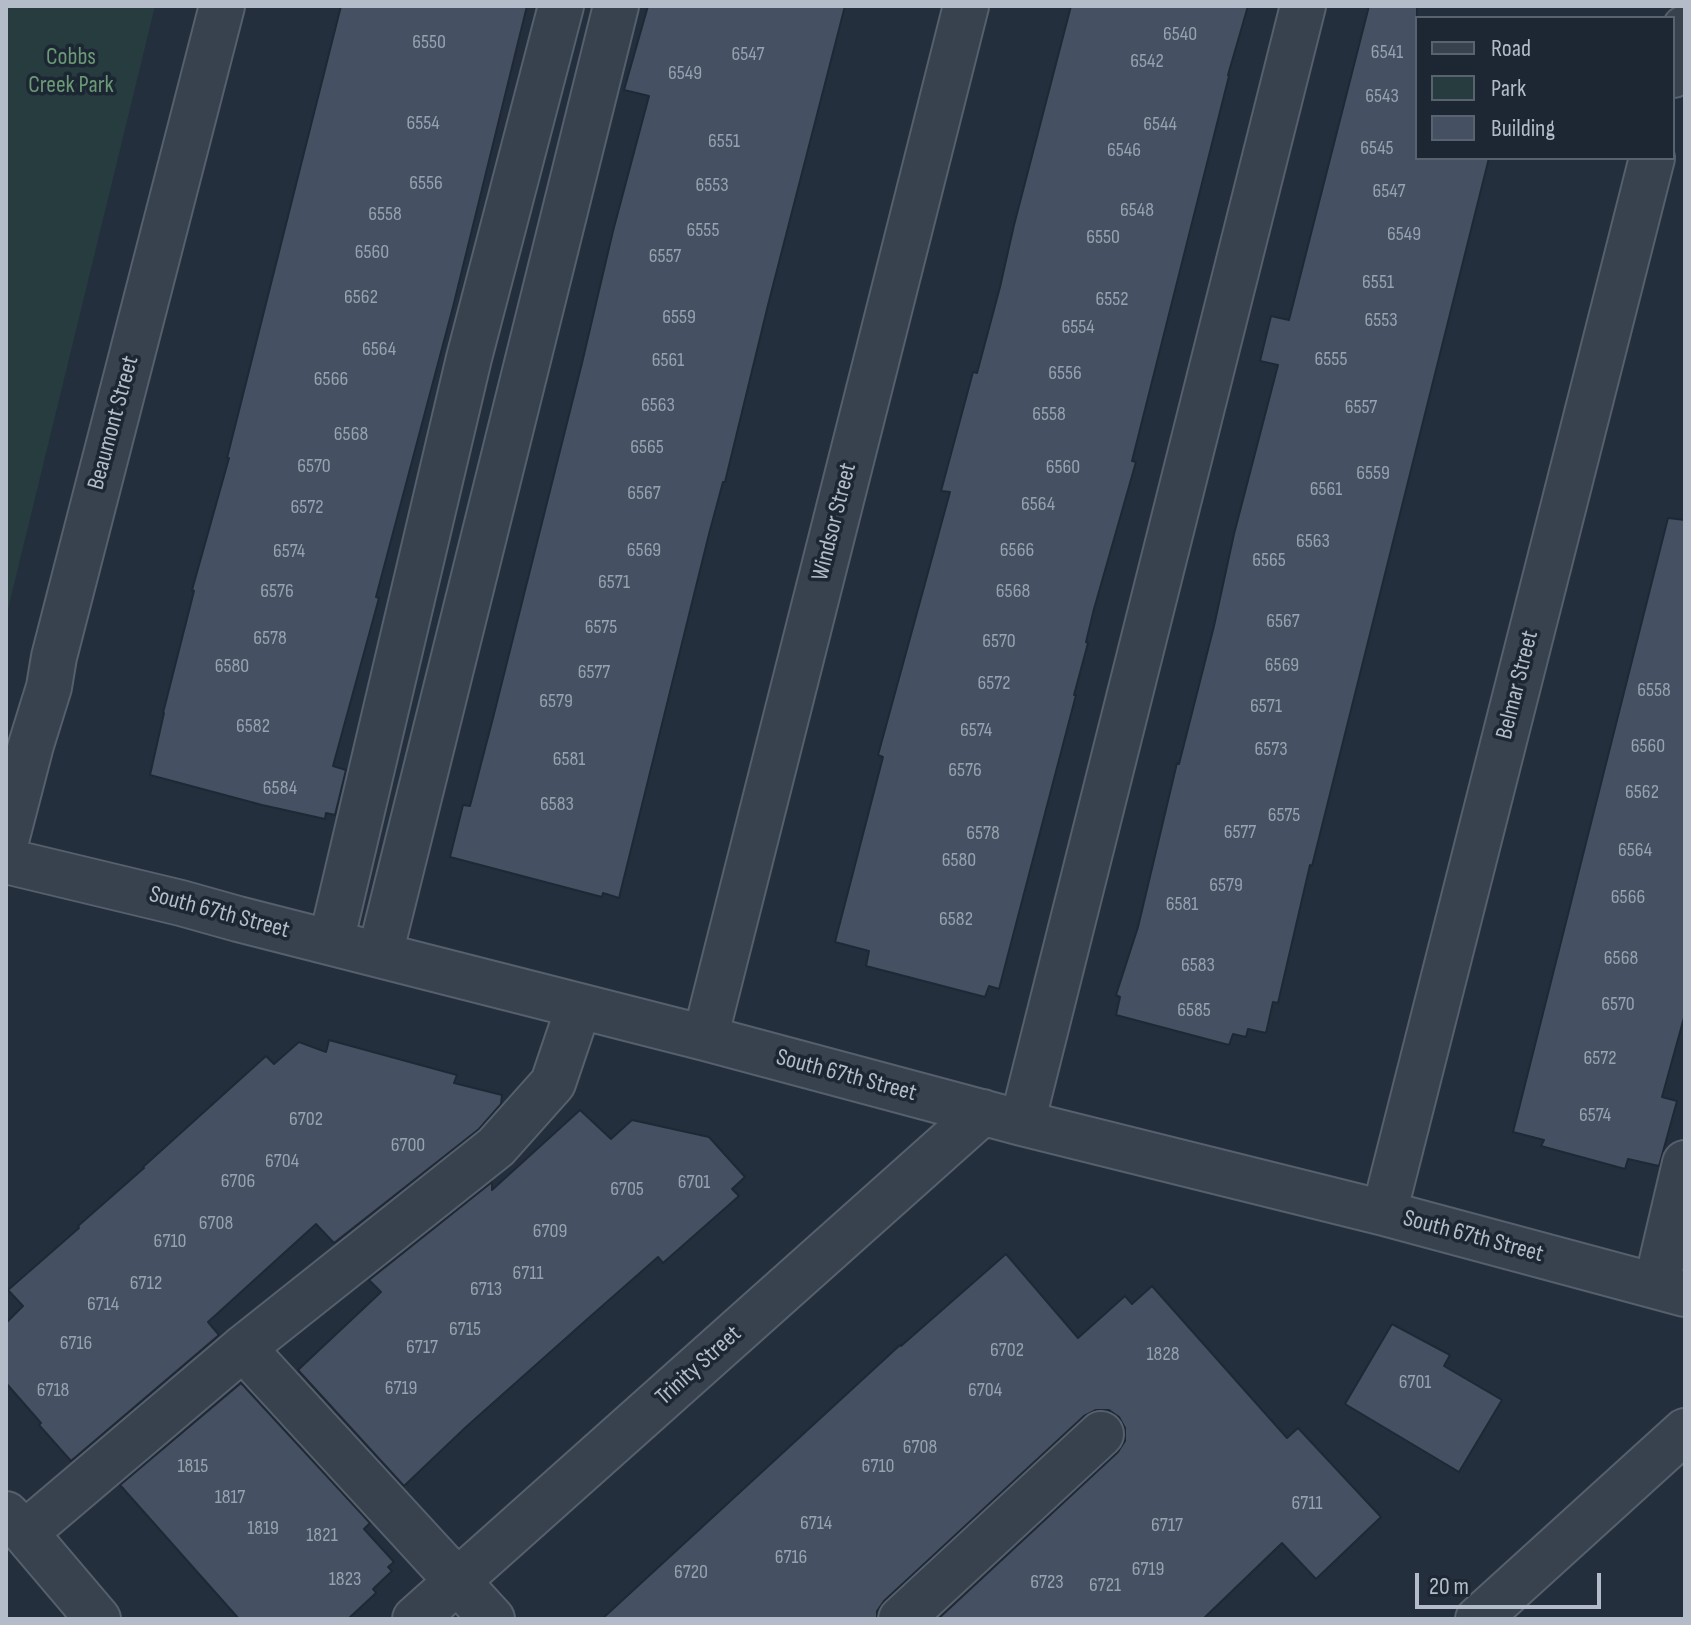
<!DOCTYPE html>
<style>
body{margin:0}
#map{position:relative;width:1691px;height:1625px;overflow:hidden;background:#242f3e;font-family:"Sofia Sans Condensed",sans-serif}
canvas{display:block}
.frame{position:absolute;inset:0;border:8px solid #b4bcc9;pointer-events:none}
.legend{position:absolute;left:1415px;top:16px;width:260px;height:144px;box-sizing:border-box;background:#1d2633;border:2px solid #59626f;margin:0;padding:10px 14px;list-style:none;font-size:24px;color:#b4bcc9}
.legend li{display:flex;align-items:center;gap:16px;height:40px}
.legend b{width:40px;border:2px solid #59626f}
.scale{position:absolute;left:1415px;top:1573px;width:186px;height:36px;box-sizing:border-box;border:4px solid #b4bcc9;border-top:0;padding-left:10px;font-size:24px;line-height:28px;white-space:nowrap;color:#b4bcc9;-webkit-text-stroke:6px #1d2633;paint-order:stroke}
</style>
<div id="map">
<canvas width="1691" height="1625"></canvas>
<div class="frame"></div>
<ul class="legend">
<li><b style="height:10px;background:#38414e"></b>Road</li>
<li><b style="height:22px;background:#263c3f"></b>Park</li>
<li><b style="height:22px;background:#455162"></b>Building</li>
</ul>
<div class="scale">20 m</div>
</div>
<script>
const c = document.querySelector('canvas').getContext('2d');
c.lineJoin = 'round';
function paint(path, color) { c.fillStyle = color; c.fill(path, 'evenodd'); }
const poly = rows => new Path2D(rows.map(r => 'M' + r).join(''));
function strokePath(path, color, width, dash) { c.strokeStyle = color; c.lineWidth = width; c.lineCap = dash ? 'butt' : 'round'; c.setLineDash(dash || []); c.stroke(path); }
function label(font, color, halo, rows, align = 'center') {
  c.font = font + ' "Sofia Sans Condensed",sans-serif'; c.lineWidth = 7; c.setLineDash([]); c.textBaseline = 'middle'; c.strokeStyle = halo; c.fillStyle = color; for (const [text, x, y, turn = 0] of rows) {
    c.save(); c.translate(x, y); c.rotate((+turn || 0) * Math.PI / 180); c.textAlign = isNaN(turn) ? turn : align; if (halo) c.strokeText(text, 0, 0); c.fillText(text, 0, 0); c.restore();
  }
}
const green = poly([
 [6,6,155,6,8,609,6,609]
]);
const building = poly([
 [341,6,527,6,453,307,376,597,379,598,333,766,346,770,335,815,326,813,325,819,262,805,150,775,164,713,163,713,194,591,192,590,229,458,227,458,341,6],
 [648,6,845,6,768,305,725,482,723,482,709,534,619,898,603,893,602,897,450,857,463,805,470,806,493,718,582,363,613,231,649,96,624,90,648,6],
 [1071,6,1248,6,1228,75,1229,76,1132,461,1136,462,1094,609,1086,642,1088,643,1074,695,1076,695,999,989,989,986,985,997,866,966,869,951,835,942,883,757,878,755,950,492,941,491,973,372,977,373,1000,287,1014,225,1071,6],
 [1369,6,1417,6,1417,158,1489,158,1312,866,1310,865,1278,1003,1273,1002,1266,1033,1248,1029,1246,1037,1233,1034,1229,1045,1116,1015,1120,997,1116,995,1138,927,1177,763,1179,764,1214,626,1234,534,1278,365,1260,361,1271,316,1289,320,1369,6],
 [1668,518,1685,520,1685,1014,1662,1097,1677,1101,1659,1166,1628,1159,1625,1169,1541,1146,1544,1140,1513,1132,1668,518],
 [329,1040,457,1075,454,1083,502,1095,501,1104,479,1129,334,1243,316,1224,208,1322,219,1335,71,1461,39,1425,41,1423,6,1383,6,1323,23,1306,8,1290,79,1228,78,1226,144,1168,143,1167,266,1056,274,1064,299,1042,326,1052,329,1040],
 [580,1110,611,1139,632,1120,709,1137,745,1177,732,1189,739,1196,663,1263,658,1257,592,1315,466,1427,404,1486,298,1370,381,1292,369,1280,492,1182,492,1190,580,1110],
 [1006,1254,1078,1338,1125,1296,1132,1304,1152,1286,1287,1438,1298,1428,1381,1517,1316,1579,1282,1543,1203,1619,938,1619,1118,1452,1125,1441,1125,1428,1119,1417,1109,1410,1096,1410,1084,1416,884,1601,877,1611,877,1619,602,1619,900,1345,901,1346,1006,1254],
 [1392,1324,1450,1355,1444,1366,1502,1400,1459,1472,1345,1404,1392,1324],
 [241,1383,370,1523,364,1529,394,1562,388,1567,392,1571,373,1589,376,1593,348,1619,239,1619,120,1485,241,1383]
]);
const minor = poly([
 [1673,75,1685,28],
 [6,841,31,745,49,687,54,657,222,6],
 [6,861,181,903,238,919,705,1038,1022,1123,1384,1213,1685,1294],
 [331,942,469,358,561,6],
 [380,954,616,6],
 [705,1038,966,6],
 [1022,1123,1303,6],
 [1384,1213,1652,158],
 [1656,1286,1685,1163],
 [243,1348,492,1619],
 [6,1514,25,1533,98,1619],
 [25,1533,243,1348,496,1147,553,1083,579,1006],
 [415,1619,983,1112],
 [901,1619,1101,1434],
 [1478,1619,1685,1431]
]);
const numberNames = [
 ["6540",1180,35],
 ["6550",429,43],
 ["6541",1387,53],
 ["6547",748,55],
 ["6542",1147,62],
 ["6549",685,74],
 ["6543",1382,97],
 ["6554",423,124],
 ["6544",1160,125],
 ["6551",724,142],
 ["6545",1377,149],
 ["6546",1124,151],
 ["6556",426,184],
 ["6553",712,186],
 ["6547",1389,192],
 ["6548",1137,211],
 ["6558",385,215],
 ["6555",703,231],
 ["6549",1404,235],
 ["6550",1103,238],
 ["6560",372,253],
 ["6557",665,257],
 ["6551",1378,283],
 ["6562",361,298],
 ["6552",1112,300],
 ["6559",679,318],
 ["6553",1381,321],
 ["6554",1078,328],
 ["6564",379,350],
 ["6555",1331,360],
 ["6561",668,361],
 ["6556",1065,374],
 ["6566",331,380],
 ["6563",658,406],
 ["6557",1361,408],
 ["6558",1049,415],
 ["6568",351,435],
 ["6565",647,448],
 ["6570",314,467],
 ["6560",1063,468],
 ["6559",1373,474],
 ["6561",1326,490],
 ["6567",644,494],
 ["6564",1038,505],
 ["6572",307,508],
 ["6563",1313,542],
 ["6569",644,551],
 ["6566",1017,551],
 ["6574",289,552],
 ["6565",1269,561],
 ["6571",614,583],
 ["6576",277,592],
 ["6568",1013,592],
 ["6567",1283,622],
 ["6575",601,628],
 ["6578",270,639],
 ["6570",999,642],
 ["6569",1282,666],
 ["6580",232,667],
 ["6577",594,673],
 ["6572",994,684],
 ["6558",1654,691],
 ["6579",556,702],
 ["6571",1266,707],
 ["6582",253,727],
 ["6574",976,731],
 ["6560",1648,747],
 ["6573",1271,750],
 ["6581",569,760],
 ["6576",965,771],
 ["6584",280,789],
 ["6562",1642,793],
 ["6583",557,805],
 ["6575",1284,816],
 ["6577",1240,833],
 ["6578",983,834],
 ["6564",1635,851],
 ["6580",959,861],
 ["6579",1226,886],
 ["6566",1628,898],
 ["6581",1182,905],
 ["6582",956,920],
 ["6568",1621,959],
 ["6583",1198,966],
 ["6570",1618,1005],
 ["6585",1194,1011],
 ["6572",1600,1059],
 ["6574",1595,1116],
 ["6702",306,1120],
 ["6700",408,1146],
 ["6704",282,1162],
 ["6706",238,1182],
 ["6701",694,1183],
 ["6705",627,1190],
 ["6708",216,1224],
 ["6709",550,1232],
 ["6710",170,1242],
 ["6711",528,1274],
 ["6712",146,1284],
 ["6713",486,1290],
 ["6714",103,1305],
 ["6715",465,1330],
 ["6716",76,1344],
 ["6717",422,1348],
 ["6702",1007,1351],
 ["1828",1163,1355],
 ["6701",1415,1383],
 ["6719",401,1389],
 ["6718",53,1391],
 ["6704",985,1391],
 ["6708",920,1448],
 ["1815",193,1467],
 ["6710",878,1467],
 ["1817",230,1498],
 ["6711",1307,1504],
 ["6714",816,1524],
 ["6717",1167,1526],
 ["1819",263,1529],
 ["1821",322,1536],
 ["6716",791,1558],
 ["6719",1148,1570],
 ["6720",691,1573],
 ["1823",345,1580],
 ["6723",1047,1583],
 ["6721",1105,1586]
];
const parkNames = [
 ["Cobbs",71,58],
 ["Creek Park",71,86]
];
const streetNames = [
 ["Beaumont Street",114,423,-75],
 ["Windsor Street",835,522,-76],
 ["Belmar Street",1518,685,-76],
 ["South 67th Street",219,913,15],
 ["South 67th Street",846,1076,15],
 ["South 67th Street",1473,1237,15],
 ["Trinity Street",699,1366,-42]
];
paint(green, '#263c3f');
paint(building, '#455162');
strokePath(building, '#1f2835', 2);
strokePath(minor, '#565f6c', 48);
strokePath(minor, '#38414e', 44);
label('20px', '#98a1af', null, numberNames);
label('24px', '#6b9a76', '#1d2633', parkNames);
label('24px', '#b4bcc9', '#1d2633', streetNames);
</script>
